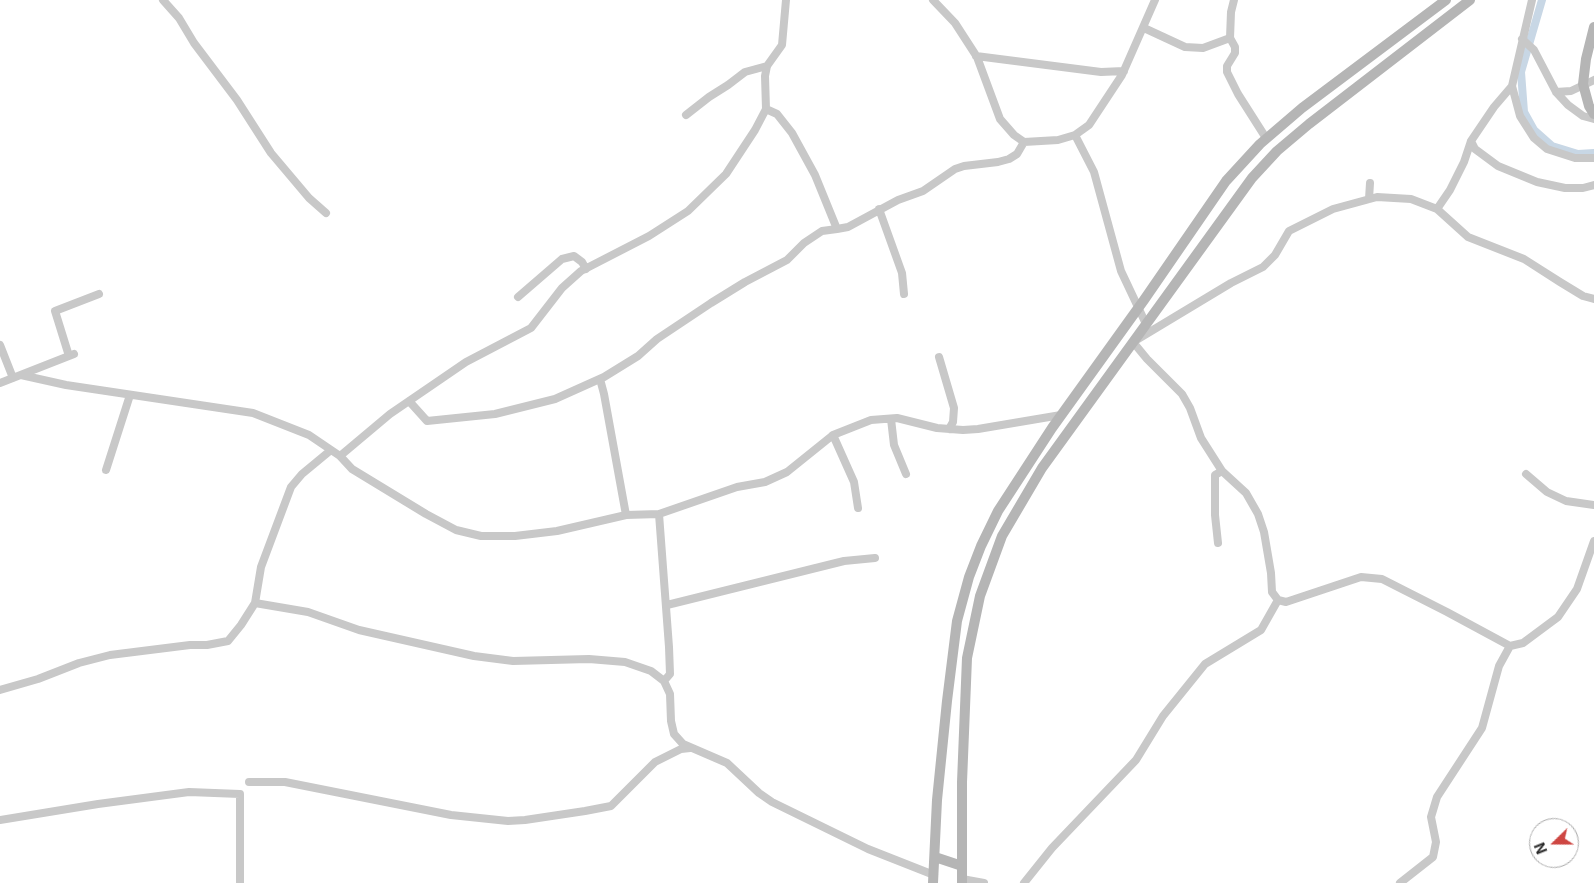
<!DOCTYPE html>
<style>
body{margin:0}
#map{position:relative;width:1594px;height:883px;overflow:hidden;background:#fff;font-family:Inter,sans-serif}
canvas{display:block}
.north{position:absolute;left:1529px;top:818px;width:50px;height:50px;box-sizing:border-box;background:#fff;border:1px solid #aaa;border-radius:50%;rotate:248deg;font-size:14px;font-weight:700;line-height:20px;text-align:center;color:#2b2b2b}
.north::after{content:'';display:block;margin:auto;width:18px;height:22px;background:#ce4642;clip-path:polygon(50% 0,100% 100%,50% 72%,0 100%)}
</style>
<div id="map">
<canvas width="1594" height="883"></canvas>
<div class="north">N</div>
</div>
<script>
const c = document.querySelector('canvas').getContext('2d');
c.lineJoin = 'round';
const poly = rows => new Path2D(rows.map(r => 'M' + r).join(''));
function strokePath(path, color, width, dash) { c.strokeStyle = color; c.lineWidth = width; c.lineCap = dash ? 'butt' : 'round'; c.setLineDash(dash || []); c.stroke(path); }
const canal = poly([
 [1542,0,1521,72,1524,112,1534,130,1552,146,1578,154,1594,153]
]);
const street = poly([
 [163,0,179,18,194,43,237,100,271,153,309,198,326,213],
 [933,0,955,23,977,57,1000,119,1014,135,1024,142,1058,140,1075,135],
 [1234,0,1231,12,1230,38,1235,47,1235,53,1227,66,1227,72,1238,94,1266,138],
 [1144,28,1185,47,1203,48,1230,38],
 [1522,39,1534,50,1556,92,1568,105,1583,116,1594,119],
 [976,56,1101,72,1124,71],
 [1512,86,1520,116,1534,138,1547,149,1575,158,1594,158],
 [1556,92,1571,91,1594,80],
 [766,109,777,114,792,133,815,175,837,229,848,227,898,200,923,191,955,169,964,166,998,162,1009,159,1017,154,1024,142],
 [686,115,709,97,728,85,745,72,767,66],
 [1471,141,1475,149,1498,166,1537,182,1565,188,1583,188,1594,185],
 [1369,199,1370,183],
 [879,209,902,273,904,294],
 [1437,209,1450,190,1464,162,1471,141,1494,107,1512,86,1532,0],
 [518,297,562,259,574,256,582,262,586,269],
 [1594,299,1583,296,1560,282,1524,259,1468,237,1437,209,1411,199,1377,197,1333,209,1289,231,1275,255,1263,267,1231,283,1133,342,1147,359,1182,394,1190,408,1201,438,1222,471,1246,493,1258,514,1264,532,1271,573,1272,592,1278,600,1286,602,1361,577,1382,579,1447,612,1510,646,1523,643,1558,617,1577,589,1594,541],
 [1146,324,1121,271,1094,172,1075,135,1089,125,1122,75,1155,0],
 [0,345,13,378],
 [69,356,55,311,99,294],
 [939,357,954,408,953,422,949,429],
 [21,375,66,385,253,413,309,435,340,456,352,469,426,514,456,530,481,536,515,536,557,531,626,515,659,514,737,487,765,482,787,472,833,435,871,420,897,418,937,428,963,430,978,429,1061,415],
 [600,379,604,394,626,515],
 [0,383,74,354],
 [409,401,427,421,495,414,555,399,604,377,638,356,657,339,711,303,745,282,787,260,804,243,822,231,837,229],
 [891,419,894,445,906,474],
 [833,435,854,482,858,508],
 [340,456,390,414,466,362,531,328,562,288,581,271,649,236,688,211,726,174,755,130,766,109,765,76,767,66,782,45,786,0],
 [106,470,130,395],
 [1526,474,1547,492,1566,501,1594,505],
 [659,514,669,647,670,674,664,681],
 [1218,543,1215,515,1215,475,1222,471],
 [255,603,308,612,359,630,474,656,513,661,589,659,625,662,651,671,664,681,670,694,671,721,674,734,683,744,727,763,759,793,772,802,868,849,934,875],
 [667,605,844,561,875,558],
 [0,690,38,679,79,663,110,655,190,645,207,645,228,641,241,625,255,603,261,567,291,487,302,474,331,450],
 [249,782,285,782,451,815,508,821,525,820,585,811,611,806,655,762,681,749,690,748],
 [0,820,98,804,189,792,240,794,240,883],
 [962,879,984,883],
 [1024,883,1052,848,1136,760,1163,716,1205,664,1261,630,1278,600],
 [1400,883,1433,857,1436,842,1431,817,1437,797,1482,728,1499,666,1510,646]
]);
const secondary = poly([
 [1594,27,1586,59,1583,84,1589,106,1594,114],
 [935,857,962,866],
 [933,883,937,800,947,701,957,621,969,577,981,546,998,511,1052,428,1144,300,1226,181,1260,144,1302,108,1446,0],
 [962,883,962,782,967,658,980,596,1002,536,1042,468,1252,178,1277,151,1309,124,1470,0]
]);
strokePath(canal, '#c8d7e5', 8);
strokePath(street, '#c8c8c8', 8);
strokePath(secondary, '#b5b5b5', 10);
</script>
